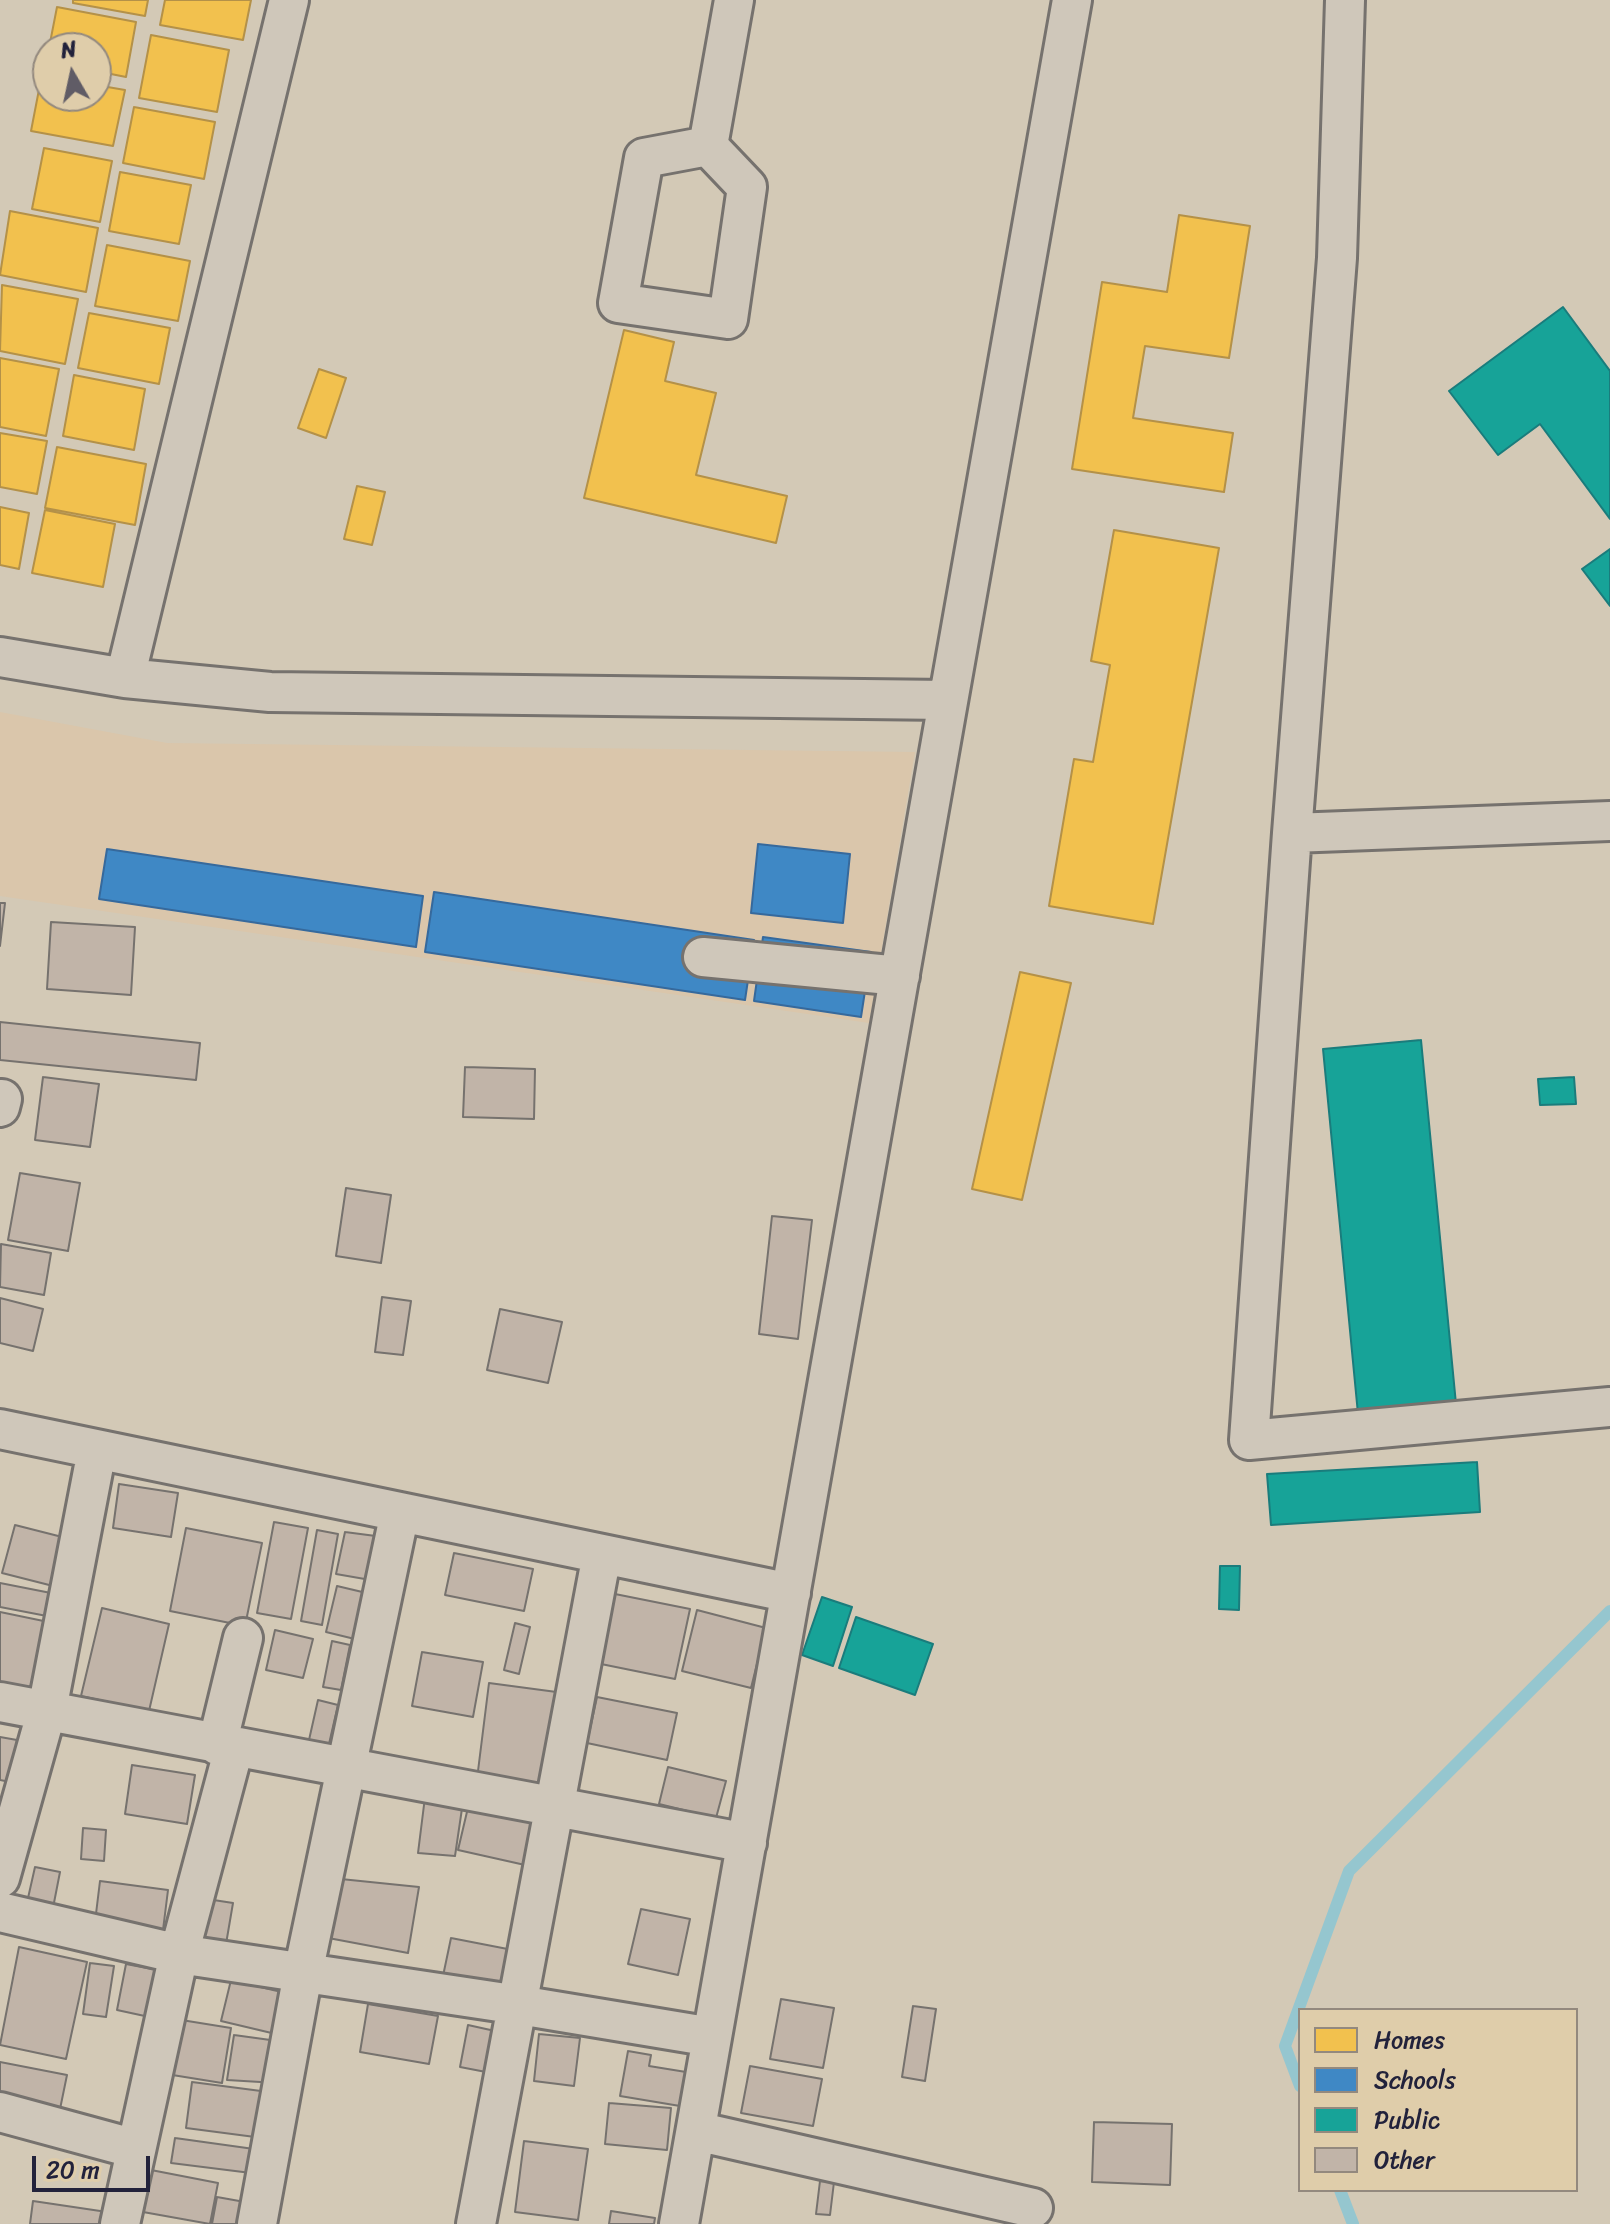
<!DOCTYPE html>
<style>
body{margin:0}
#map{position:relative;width:1610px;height:2224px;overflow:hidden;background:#d3c9b6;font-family:Sriracha,sans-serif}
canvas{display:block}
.legend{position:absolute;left:1298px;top:2008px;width:280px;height:184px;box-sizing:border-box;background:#dfcdaa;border:2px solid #93897e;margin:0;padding:10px 14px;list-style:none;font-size:24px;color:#22223b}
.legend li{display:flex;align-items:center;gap:16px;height:40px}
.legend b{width:40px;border:2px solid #93897e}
.north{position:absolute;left:32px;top:32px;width:80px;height:80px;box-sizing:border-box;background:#dfcdaa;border:2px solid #93897e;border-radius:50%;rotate:351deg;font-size:22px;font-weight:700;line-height:32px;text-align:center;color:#22223b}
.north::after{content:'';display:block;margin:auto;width:28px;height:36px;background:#605c66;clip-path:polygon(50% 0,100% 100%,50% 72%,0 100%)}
.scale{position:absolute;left:32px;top:2156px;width:118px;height:36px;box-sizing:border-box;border:4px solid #22223b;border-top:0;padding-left:10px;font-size:24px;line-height:28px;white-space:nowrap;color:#22223b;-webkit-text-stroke:6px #dfcdaa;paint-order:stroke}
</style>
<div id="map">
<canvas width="1610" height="2224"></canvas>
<ul class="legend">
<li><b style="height:22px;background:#f2c14e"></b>Homes</li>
<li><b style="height:22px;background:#3f88c5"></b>Schools</li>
<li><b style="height:22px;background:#17a398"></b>Public</li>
<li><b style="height:22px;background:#c1b4a8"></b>Other</li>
</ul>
<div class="north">N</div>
<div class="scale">20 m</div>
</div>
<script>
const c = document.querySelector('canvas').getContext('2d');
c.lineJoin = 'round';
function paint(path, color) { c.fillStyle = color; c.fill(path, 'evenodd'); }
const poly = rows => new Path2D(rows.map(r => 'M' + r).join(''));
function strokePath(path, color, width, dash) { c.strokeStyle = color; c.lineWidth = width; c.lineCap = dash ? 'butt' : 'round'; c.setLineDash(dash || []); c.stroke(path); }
const built = poly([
 [0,712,167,743,915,752,869,1023,0,896]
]);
const homes = poly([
 [73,0,148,0,145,16,73,3,73,0],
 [165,0,251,0,243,40,160,25,165,0],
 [57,7,136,22,126,77,96,71,96,48,49,48,57,7],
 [151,35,229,50,217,112,139,98,151,35],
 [42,74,48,75,48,96,96,96,96,85,125,90,113,146,31,131,42,74],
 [134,107,215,122,204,179,123,163,134,107],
 [44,148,112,161,100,222,32,209,44,148],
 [120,172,191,185,179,244,109,231,120,172],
 [10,211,98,228,86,292,0,275,10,211],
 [1179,215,1250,226,1229,358,1145,346,1133,418,1233,433,1224,492,1072,469,1102,282,1167,292,1179,215],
 [107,245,190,261,178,321,95,306,107,245],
 [2,285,78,299,65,364,0,351,2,285],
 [89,313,170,328,159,384,78,368,89,313],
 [624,330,674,342,665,381,716,393,696,475,787,496,776,543,584,498,624,330],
 [0,358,59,369,46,436,0,427,0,358],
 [319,369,346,378,326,438,298,428,319,369],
 [74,375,145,389,134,450,63,436,74,375],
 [0,433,47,441,37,494,0,487,0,433],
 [57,447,146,464,135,525,45,508,57,447],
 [357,486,385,492,372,545,344,539,357,486],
 [0,507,29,513,19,569,0,565,0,507],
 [45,510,115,524,103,587,32,573,45,510],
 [1114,530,1219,548,1153,924,1049,906,1074,759,1093,762,1110,665,1091,661,1114,530],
 [1020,972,1071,983,1022,1200,972,1189,1020,972]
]);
const schools = poly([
 [758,844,850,854,843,923,751,913,758,844],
 [107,849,423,896,416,947,99,899,107,849],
 [434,892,754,940,745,1000,425,952,434,892],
 [763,937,871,952,861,1017,754,1001,763,937]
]);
const public = poly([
 [1563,307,1610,371,1610,519,1540,424,1498,455,1449,391,1563,307],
 [1610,549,1610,606,1582,569,1610,549],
 [1421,1040,1456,1404,1358,1414,1323,1049,1421,1040],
 [1574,1077,1576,1104,1540,1105,1538,1079,1574,1077],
 [1477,1462,1480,1512,1271,1525,1267,1474,1477,1462],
 [1220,1566,1240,1566,1239,1610,1219,1609,1220,1566],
 [822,1597,852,1607,833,1666,802,1655,822,1597],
 [856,1617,933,1644,915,1695,839,1668,856,1617]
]);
const stream = poly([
 [1300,2086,1285,2046,1349,1871,1610,1611],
 [1340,2190,1353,2224]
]);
const building = poly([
 [0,903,5,903,0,946,0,903],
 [51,922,135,927,131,995,47,989,51,922],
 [0,1022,200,1043,196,1080,0,1060,0,1022],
 [465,1067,535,1069,534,1119,463,1117,465,1067],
 [43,1077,99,1084,90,1147,35,1140,43,1077],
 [20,1173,80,1183,68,1251,8,1240,20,1173],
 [346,1188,391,1195,381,1263,336,1256,346,1188],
 [772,1216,812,1220,798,1339,759,1334,772,1216],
 [1,1244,51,1253,44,1295,0,1287,1,1244],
 [382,1297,411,1301,403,1355,375,1352,382,1297],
 [0,1298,43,1309,33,1351,0,1343,0,1298],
 [500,1309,562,1322,548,1383,487,1370,500,1309],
 [119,1484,178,1493,171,1537,113,1528,119,1484],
 [274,1522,308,1528,291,1619,257,1613,274,1522],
 [15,1525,74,1540,61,1588,2,1573,15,1525],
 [186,1528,262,1543,245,1626,170,1611,186,1528],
 [317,1530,338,1534,322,1625,301,1621,317,1530],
 [345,1532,391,1538,382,1582,336,1574,345,1532],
 [454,1553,533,1569,524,1611,445,1595,454,1553],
 [0,1583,56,1594,52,1617,0,1607,0,1583],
 [337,1586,375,1595,363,1641,326,1632,337,1586],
 [615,1594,690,1609,675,1679,601,1664,615,1594],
 [102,1608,169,1624,149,1711,81,1696,102,1608],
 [697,1610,766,1628,751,1688,682,1671,697,1610],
 [0,1612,58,1624,42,1699,0,1691,0,1612],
 [515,1623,530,1627,519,1674,504,1670,515,1623],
 [275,1630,313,1639,303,1678,266,1670,275,1630],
 [332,1641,350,1645,341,1690,323,1687,332,1641],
 [422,1652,483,1662,473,1717,412,1706,422,1652],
 [489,1683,564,1693,550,1796,476,1787,489,1683],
 [597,1697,677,1713,667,1760,587,1743,597,1697],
 [318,1700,338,1705,329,1744,309,1740,318,1700],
 [0,1737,17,1740,10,1782,0,1780,0,1737],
 [132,1765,195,1775,187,1824,125,1814,132,1765],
 [668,1767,726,1781,716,1818,659,1804,668,1767],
 [426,1789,464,1795,455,1856,418,1853,426,1789],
 [470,1799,536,1814,525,1865,458,1850,470,1799],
 [83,1828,106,1830,104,1861,81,1859,83,1828],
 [35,1867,60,1872,52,1913,26,1907,35,1867],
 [331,1878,419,1887,408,1953,323,1937,331,1878],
 [100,1881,168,1890,163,1930,95,1922,100,1881],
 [207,1899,233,1903,226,1944,201,1940,207,1899],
 [641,1909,690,1919,678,1975,628,1964,641,1909],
 [451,1938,523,1952,515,1991,443,1976,451,1938],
 [19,1947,87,1962,66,2059,0,2045,19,1947],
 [90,1963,114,1966,106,2017,83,2014,90,1963],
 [126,1964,163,1971,154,2018,117,2010,126,1964],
 [231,1980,290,1994,280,2035,221,2021,231,1980],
 [781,1999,834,2008,823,2068,770,2059,781,1999],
 [368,2004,438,2016,429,2064,360,2052,368,2004],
 [913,2006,936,2009,925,2081,902,2077,913,2006],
 [169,2018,231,2028,222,2083,160,2073,169,2018],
 [468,2025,495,2031,486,2072,460,2067,468,2025],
 [539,2034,580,2038,574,2086,534,2081,539,2034],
 [234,2035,285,2042,277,2083,227,2080,234,2035],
 [628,2051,651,2055,649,2066,686,2072,680,2106,620,2096,628,2051],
 [0,2062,67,2075,59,2114,0,2102,0,2062],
 [750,2066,822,2079,813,2126,741,2113,750,2066],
 [192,2082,261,2091,255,2137,186,2128,192,2082],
 [609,2103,671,2108,667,2150,605,2144,609,2103],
 [1094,2122,1172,2124,1170,2185,1092,2182,1094,2122],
 [175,2138,254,2149,251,2173,171,2163,175,2138],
 [524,2141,588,2149,578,2220,515,2212,524,2141],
 [151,2170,218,2183,210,2224,143,2212,151,2170],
 [820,2181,834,2182,830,2215,816,2214,820,2181],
 [217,2197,256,2204,252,2224,212,2224,217,2197],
 [33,2201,107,2212,106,2224,30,2224,33,2201],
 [611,2211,655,2218,654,2224,609,2224,611,2211]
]);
const minor = poly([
 [1345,0,1337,258,1292,833,1610,821],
 [708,146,747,187,728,319,618,303,644,158,708,146],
 [708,146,734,0],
 [0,657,125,678,289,0],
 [125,678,270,692,948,700],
 [1292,833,1249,1440,1610,1407],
 [703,957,900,976],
 [0,1107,2,1099],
 [0,1429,791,1593],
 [0,1702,747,1843],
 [217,1745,243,1638],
 [0,1878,47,1710,97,1450],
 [0,1912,179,1954,519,2005,712,2037],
 [0,2112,136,2149],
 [696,2131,1033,2208],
 [120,2224,179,1954,234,1748],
 [257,2224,303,1973,400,1512],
 [476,2224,602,1554],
 [679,2224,1072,0]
]);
paint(built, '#dac6ab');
paint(homes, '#f2c14e');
strokePath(homes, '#b49148', 2);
paint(schools, '#3f88c5');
strokePath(schools, '#36699c', 2);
paint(public, '#17a398');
strokePath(public, '#1a7c7c', 2);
strokePath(stream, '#95c6cf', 12);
paint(building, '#c1b4a8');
strokePath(building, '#76726e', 2);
strokePath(minor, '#76726e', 44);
strokePath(minor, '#cfc7ba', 38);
</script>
